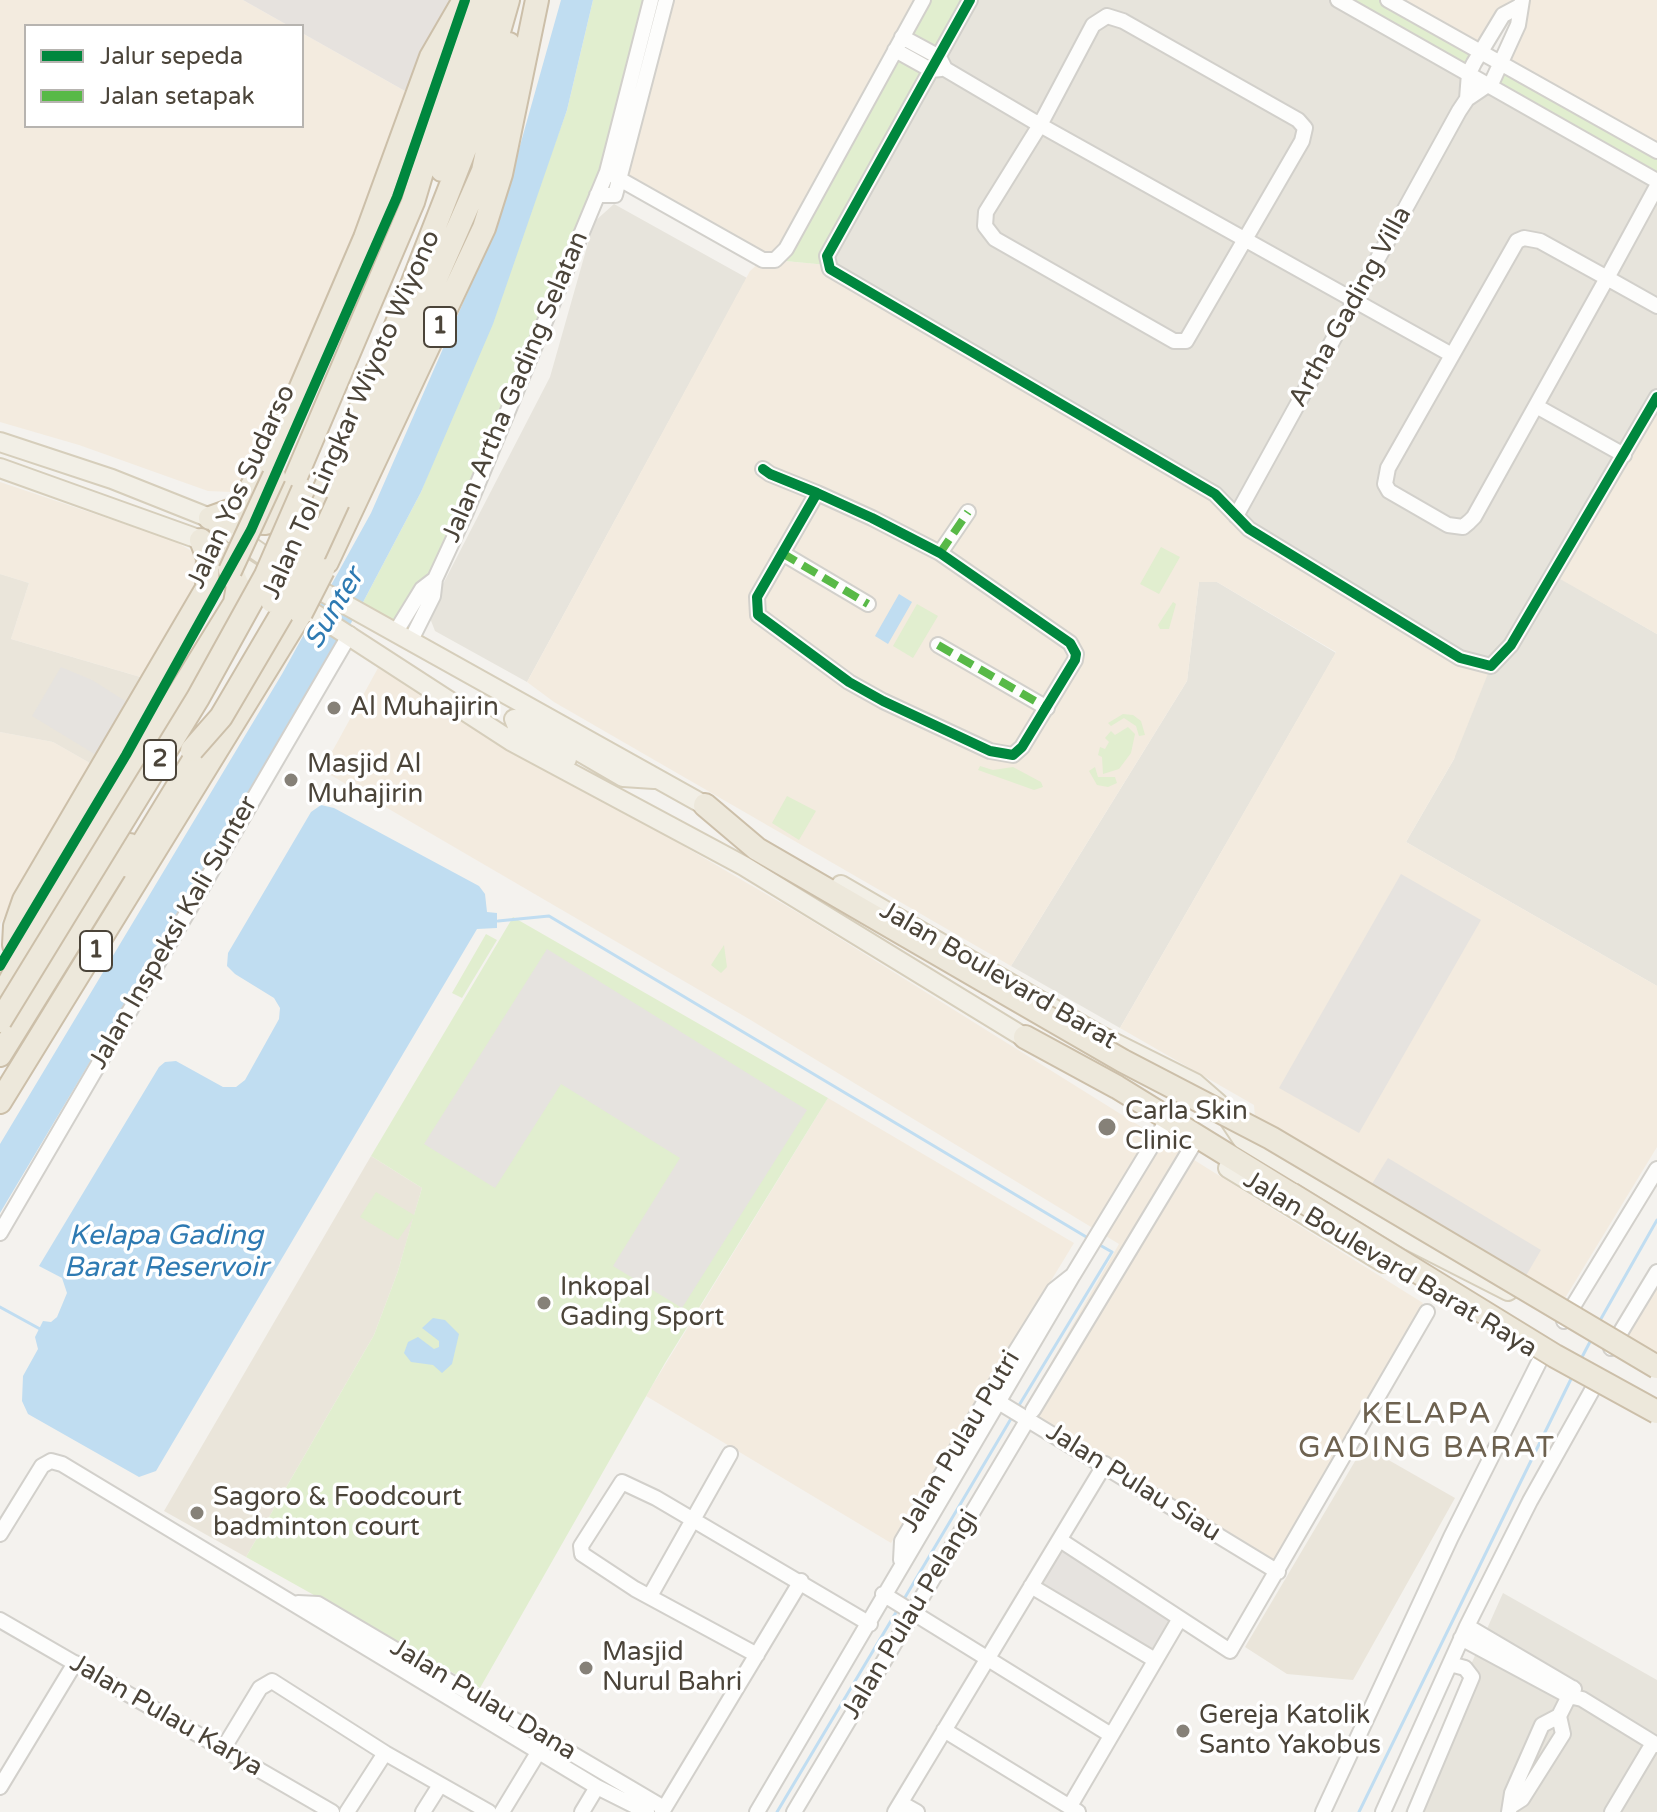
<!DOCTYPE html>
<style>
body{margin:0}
#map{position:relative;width:1657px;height:1812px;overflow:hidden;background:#f4f2ee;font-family:"Varela Round",sans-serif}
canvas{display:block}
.legend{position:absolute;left:24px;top:24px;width:280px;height:104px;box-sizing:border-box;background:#fff;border:2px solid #b7b4b0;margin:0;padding:10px 14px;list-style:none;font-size:24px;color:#4b4439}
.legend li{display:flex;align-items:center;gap:16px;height:40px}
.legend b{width:40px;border:2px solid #b7b4b0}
</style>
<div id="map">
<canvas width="1657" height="1812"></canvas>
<ul class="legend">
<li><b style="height:10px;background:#00873e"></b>Jalur sepeda</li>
<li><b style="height:10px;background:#58b947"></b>Jalan setapak</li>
</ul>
</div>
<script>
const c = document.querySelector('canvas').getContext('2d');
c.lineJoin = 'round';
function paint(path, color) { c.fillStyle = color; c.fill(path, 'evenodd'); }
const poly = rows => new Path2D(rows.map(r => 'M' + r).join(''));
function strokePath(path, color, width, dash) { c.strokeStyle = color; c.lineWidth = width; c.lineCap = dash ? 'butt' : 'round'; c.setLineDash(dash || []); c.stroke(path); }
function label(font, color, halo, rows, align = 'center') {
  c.font = font + ' "Varela Round",sans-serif'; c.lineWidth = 7; c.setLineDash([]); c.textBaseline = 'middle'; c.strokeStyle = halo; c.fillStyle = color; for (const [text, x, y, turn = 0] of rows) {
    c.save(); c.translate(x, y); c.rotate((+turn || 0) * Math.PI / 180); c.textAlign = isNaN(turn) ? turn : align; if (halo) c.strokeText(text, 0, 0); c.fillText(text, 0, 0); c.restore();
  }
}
const residential = poly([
 [970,0,1338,0,1657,180,1657,397,1553,574,1657,634,1657,986,1406,842,1454,759,1477,665,830,269,827,256],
 [614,204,747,278,527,682,435,631,428,613,550,377,594,222],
 [1199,582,1217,582,1336,653,1120,1028,1011,966,1187,681],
 [1503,1593,1657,1680,1657,1812,1405,1812]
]);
const commercial = poly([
 [0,0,243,0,289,26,26,26,26,126,302,126,302,33,405,91,356,241,270,443,240,487,231,492,208,491,79,445,0,422],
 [666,0,925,0,775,260,827,265,1215,494,1249,529,1462,659,1491,666,1454,759,1406,842,1657,986,1657,1147,1562,1303,1255,1118,1254,1105,1120,1028,1336,652,1217,582,1199,582,1187,681,1011,966,554,702,527,682,750,271,762,260,621,178],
 [1390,0,1657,0,1657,149,1502,62,1518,7,1481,51],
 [1657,397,1657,634,1553,575],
 [0,482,175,541,203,558,202,587,147,679,11,639,29,583,0,574],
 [378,668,807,918,1423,1303,1274,1567,1022,1413,1119,1244,749,1019,322,770],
 [0,732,53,742,95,766,0,924],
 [828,1098,1074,1243,891,1543,646,1396],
 [1657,1272,1657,1356,1620,1335]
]);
const industrial = poly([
 [243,0,452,0,405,91,302,33,302,26,289,26]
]);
const education = poly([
 [0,574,29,583,11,639,147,679,95,766,53,742,0,732],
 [371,1156,422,1188,398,1271,374,1335,246,1557,164,1511],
 [1364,1446,1455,1498,1353,1680,1287,1674,1245,1647]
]);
const green = poly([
 [593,0,651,0,607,172,435,579,395,633,360,608,421,492,532,207,567,110],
 [924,0,970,0,939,57,902,37],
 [1335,0,1390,0,1481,51,1468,75],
 [895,50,931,70,827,265,775,260],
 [1502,62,1657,149,1657,181,1491,84],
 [1161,547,1180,557,1159,594,1140,584],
 [1173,602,1176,604,1169,629,1160,629,1158,625],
 [917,604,938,616,913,658,893,646],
 [1123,714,1133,715,1141,721,1145,735,1139,736,1136,726,1124,718,1111,726,1108,723],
 [1128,727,1135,734,1131,753,1119,769,1103,774,1102,757,1098,755,1100,747,1105,749,1109,742,1105,738,1111,731,1115,735],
 [980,766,993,770,1013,767,1041,782,1043,787,1034,790,978,770],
 [1095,767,1098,777,1115,777,1117,783,1108,787,1097,785,1089,771],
 [787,796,816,811,799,840,772,823],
 [513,917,828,1098,665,1363,480,1688,246,1557,374,1335,398,1271,413,1218,398,1240,360,1217,376,1192,414,1215,422,1188,371,1156],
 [486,934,497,940,462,998,452,993],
 [724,945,727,967,721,973,711,965]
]);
const parking = poly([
 [61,667,92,680,127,702,96,755,32,716],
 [1401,874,1481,920,1359,1133,1279,1088],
 [547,949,807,1110,682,1308,613,1266,680,1158,561,1084,495,1188,424,1144],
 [1388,1158,1541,1250,1524,1279,1370,1187],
 [1059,1549,1173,1614,1152,1649,1038,1585]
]);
const water = poly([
 [561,0,593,0,567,110,493,324,421,492,360,608,0,1213,0,1144,282,674,371,513,484,255,505,199],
 [899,594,912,602,888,644,875,636],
 [321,805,334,808,479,886,485,894,487,912,497,913,497,928,477,929,156,1471,139,1477,28,1414,22,1401,23,1376,38,1349,35,1337,43,1321,51,1322,57,1317,67,1293,62,1278,39,1266,159,1067,165,1062,176,1061,223,1087,236,1087,245,1080,279,1019,280,1008,274,998,235,974,227,966,228,953,311,812],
 [433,1318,445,1320,459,1334,452,1364,442,1373,433,1365,411,1362,404,1353,408,1342,418,1337,434,1349,439,1347,439,1341,422,1328]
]);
const stream = poly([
 [498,921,549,916,1088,1238],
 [0,1307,40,1329],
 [1598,1324,1657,1220],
 [1581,1359,1592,1338],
 [1018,1407,1112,1252,1098,1244],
 [904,1599,1012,1417],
 [777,1812,898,1609],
 [1359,1812,1572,1377]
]);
const minor = poly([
 [970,0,827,256,830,269,1215,494,1249,529,1460,658,1491,666,1511,645,1657,397],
 [1338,0,1657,181],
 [1388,0,1657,151],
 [1107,16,1123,21,1298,120,1305,128,1302,141,1186,341,1174,341,995,239,985,226,986,212,1040,125,1093,25,1107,16],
 [902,37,939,57,945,69,1040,125,1452,355],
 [895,50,931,70,941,69],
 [1467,99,1469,73,1474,63,1503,15,1518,7],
 [607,172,763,260,775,260,786,249,923,0],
 [1657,186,1607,278,1474,517,1469,522,1463,527,1448,525,1389,491,1385,484,1388,468,1517,241,1524,238,1540,241,1607,278,1657,306],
 [597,195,615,195,666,0],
 [1536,406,1624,455],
 [763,469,770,474,817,493,872,518,940,553,1070,643,1076,654,1075,660,1022,747,1013,755,990,751,883,701,849,682,758,615,757,597,817,493],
 [1236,516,1459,111,1467,99,1492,82,1518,25,1522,0],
 [782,553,868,604],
 [940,553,968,512],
 [395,633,422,589,435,579],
 [410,642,433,596,435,579,466,512,607,172,651,0],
 [938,645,1047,708],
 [0,1233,350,634],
 [1564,1321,1657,1169],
 [1611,1348,1657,1272],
 [992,1398,1278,1572],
 [1033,1410,1193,1145],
 [0,1534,42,1466,51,1461,62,1464,597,1787,647,1812],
 [1060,1540,1230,1651,1427,1312],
 [901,1560,902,1541,988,1396,1054,1290,1073,1275,1163,1127],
 [1031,1586,1155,1660],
 [883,1594,1111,1735],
 [650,1596,730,1454],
 [298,1603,318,1604,664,1808],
 [0,1620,332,1812],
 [1467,1626,1574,1689],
 [1461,1638,1569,1696,1582,1699,1657,1745],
 [757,1655,635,1589,582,1554,581,1546,622,1482,656,1498,870,1624],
 [944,1730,1078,1812],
 [223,1749,260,1688,272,1681,385,1753,489,1812],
 [0,1787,75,1663],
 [901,1803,917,1812],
 [1070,1806,1179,1620],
 [1511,1806,1522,1799,1563,1734,1559,1716,1573,1688],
 [347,1812,385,1753],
 [423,1812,440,1785],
 [502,1812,539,1751],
 [582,1812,597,1787],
 [662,1812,801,1581],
 [757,1812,1073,1275],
 [794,1812,1028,1419],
 [895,1812,1105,1464],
 [1323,1812,1451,1537,1542,1356],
 [1383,1812,1467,1626,1530,1501,1595,1385],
 [1415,1812,1472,1677,1465,1668,1450,1664],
 [1509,1812,1512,1793,1542,1725,1559,1716],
 [1612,1812,1653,1743]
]);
const major = poly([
 [0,442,112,479,210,518,283,569],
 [0,468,201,540,511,741,744,866,1035,1044],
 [305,582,715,811],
 [567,759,518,729,514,719,525,720,623,777,654,779],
 [841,885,1099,1035,1195,1083,1218,1103,1242,1139,1410,1241,1508,1291],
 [1228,1168,1384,1263]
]);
const highway = poly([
 [442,170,489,0],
 [338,502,483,171,509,44],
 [210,518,235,509,242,502,274,450,365,238,431,57,464,0],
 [217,522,266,523,281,512,413,202,473,0],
 [309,524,388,346,467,144,508,0],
 [327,562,484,228,501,174,537,0],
 [705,805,757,849,988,983],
 [129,866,209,735],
 [14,945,15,926,24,900,207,588,208,558,201,540],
 [0,1000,66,876,235,603,238,586,224,553],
 [1025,1037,1117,1087,1291,1194],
 [0,1055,130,845],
 [0,1102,301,613]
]);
const highwayBridge = poly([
 [230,571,274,476],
 [272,601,309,524],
 [301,613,323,570],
 [192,750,221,717,304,576,338,502],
 [988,983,1123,1061,1271,1138,1657,1367],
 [0,1021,198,698,266,575,303,490],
 [1291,1194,1555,1356,1657,1412]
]);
const quiet = poly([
 [782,553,868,604],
 [940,553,968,512],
 [938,645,1047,708]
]);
const cycleway = poly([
 [970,0,827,256,830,269,1215,494,1249,529,1460,658,1491,666,1511,645,1657,397],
 [763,469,770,474,817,493,872,518,940,553,1070,643,1076,654,1075,660,1022,747,1013,755,990,751,883,701,849,682,758,615,757,597,817,493],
 [0,966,126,755,251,530,397,197,465,0]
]);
const markers = [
 [334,708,8,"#868178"],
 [291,780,8,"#868178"],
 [1107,1127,10,"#868178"],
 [544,1303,8,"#868178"],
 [197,1513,8,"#868178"],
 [586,1668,8,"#868178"],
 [1183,1731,8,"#868178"]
];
const shields = [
 [440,327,32],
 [160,760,32],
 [96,951,32]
];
const shieldNames = [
 ["1",440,327],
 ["2",160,760],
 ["1",96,951]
];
const streetNames = [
 ["Artha Gading Villa",1351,307,-61],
 ["Jalan Artha Gading Selatan",516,387,-67],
 ["Jalan Tol Lingkar Wiyoto Wiyono",352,415,-66],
 ["Jalan Yos Sudarso",242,487,-65],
 ["Jalan Inspeksi Kali Sunter",174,933,-60],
 ["Jalan Boulevard Barat",998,976,30],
 ["Jalan Boulevard Barat Raya",1390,1265,31],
 ["Jalan Pulau Putri",961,1442,-59],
 ["Jalan Pulau Siau",1133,1483,32],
 ["Jalan Pulau Pelangi",911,1615,-59],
 ["Jalan Pulau Dana",483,1700,31],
 ["Jalan Pulau Karya",166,1716,30]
];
const poiNames = [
 ["Al Muhajirin",350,708],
 ["Masjid Al",307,765],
 ["Muhajirin",307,795],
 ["Carla Skin",1125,1112],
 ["Clinic",1125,1142],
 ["Inkopal",560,1288],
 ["Gading Sport",560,1318],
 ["Sagoro & Foodcourt",213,1498],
 ["badminton court",213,1528],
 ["Masjid",602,1653],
 ["Nurul Bahri",602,1683],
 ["Gereja Katolik",1199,1716],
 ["Santo Yakobus",1199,1746]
];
const waterNames = [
 ["Sunter",335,609,-59],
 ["Kelapa Gading",166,1237],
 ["Barat Reservoir",166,1269]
];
const quarterNames = [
 ["KELAPA",1427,1415],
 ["GADING BARAT",1427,1449]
];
paint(residential, '#e7e4dc');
paint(commercial, '#f3ebdf');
paint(industrial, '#e6e2de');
paint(education, '#eae5da');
paint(green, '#e1eecf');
paint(parking, '#e6e3df');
paint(water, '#c0ddf1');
strokePath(stream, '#c0ddf1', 3);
strokePath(minor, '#d2d0cb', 18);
strokePath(major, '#d6cebb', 22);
strokePath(highway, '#ccbfa9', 26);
strokePath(minor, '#fdfdfc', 14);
strokePath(major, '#f2efe6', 18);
strokePath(highway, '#ede8db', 22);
strokePath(highwayBridge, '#ccbfa9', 26, []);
strokePath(highwayBridge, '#ede8db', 22);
strokePath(quiet, '#58b947', 8, [16, 8]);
strokePath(cycleway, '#00873e', 10);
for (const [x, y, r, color] of markers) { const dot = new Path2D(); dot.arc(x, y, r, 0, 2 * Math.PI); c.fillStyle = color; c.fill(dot); strokePath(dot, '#fff', 3); }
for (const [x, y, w] of shields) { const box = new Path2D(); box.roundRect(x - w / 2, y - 20, w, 40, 6); c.fillStyle = '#fff'; c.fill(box); strokePath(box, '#4b4439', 2); }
label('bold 24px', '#4b4439', null, shieldNames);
label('26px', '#4b4439', '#fff', streetNames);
label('26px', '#4b4439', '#fff', poiNames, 'left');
label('italic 28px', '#2e7ab2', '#fff', waterNames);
c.letterSpacing = '2px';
label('30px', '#6e6250', '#fff', quarterNames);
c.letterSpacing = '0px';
</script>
